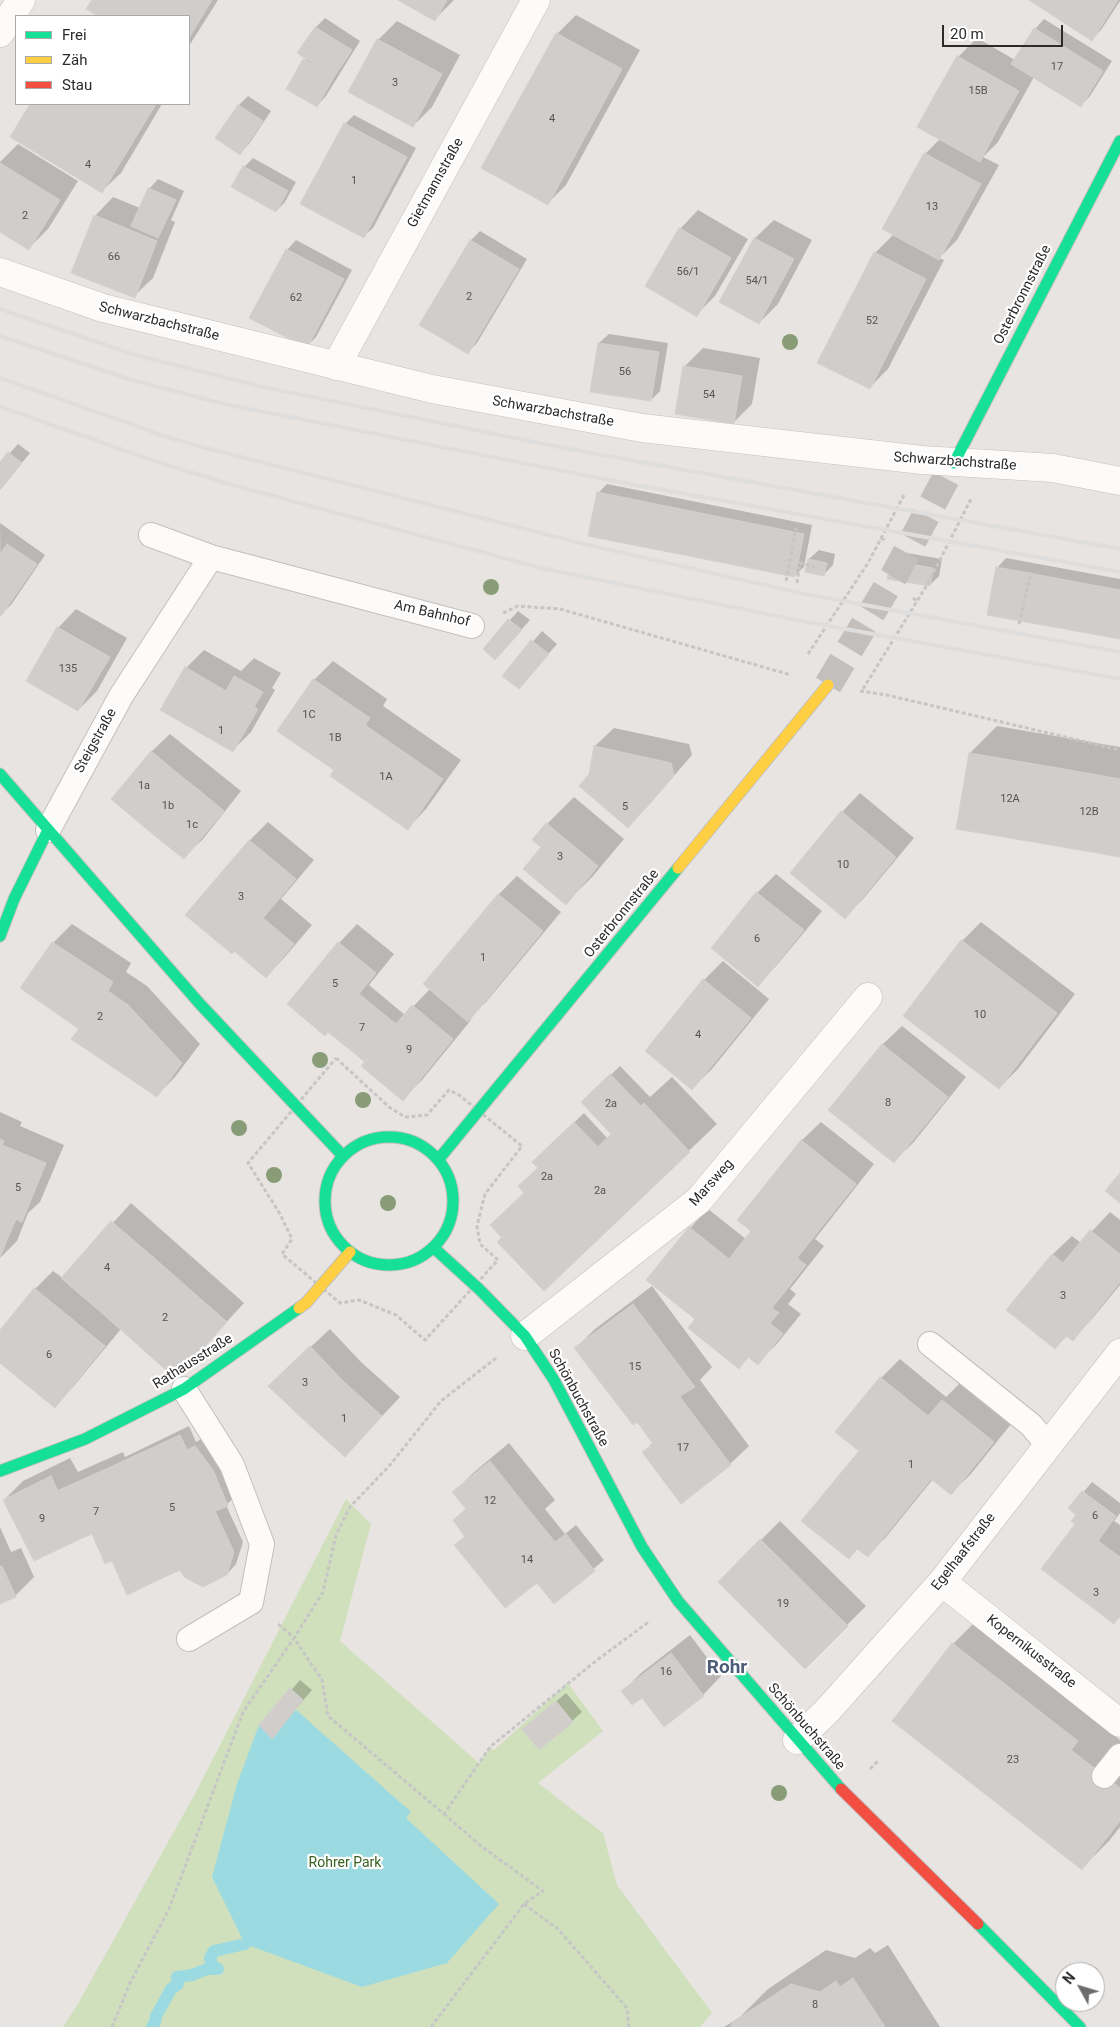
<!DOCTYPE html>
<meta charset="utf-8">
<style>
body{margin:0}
#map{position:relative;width:1120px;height:2027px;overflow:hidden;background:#e8e4e1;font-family:Roboto,sans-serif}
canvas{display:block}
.legend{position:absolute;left:15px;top:15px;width:175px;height:90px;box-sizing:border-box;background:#fff;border:1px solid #aaa;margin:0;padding:6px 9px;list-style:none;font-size:15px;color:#2b2b2b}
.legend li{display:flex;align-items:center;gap:10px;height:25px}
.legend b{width:25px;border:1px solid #aaa}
.north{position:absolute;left:1055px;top:1962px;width:50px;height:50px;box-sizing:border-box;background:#fff;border:1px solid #aaa;border-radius:50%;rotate:309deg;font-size:14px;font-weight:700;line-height:20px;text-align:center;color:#2b2b2b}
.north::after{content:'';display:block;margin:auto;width:18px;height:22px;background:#6d6c6b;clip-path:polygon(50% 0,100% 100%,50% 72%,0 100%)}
.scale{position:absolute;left:942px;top:25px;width:121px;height:22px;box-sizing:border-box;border:2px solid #2b2b2b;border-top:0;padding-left:6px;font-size:15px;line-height:18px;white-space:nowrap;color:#2b2b2b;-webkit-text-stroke:4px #fff;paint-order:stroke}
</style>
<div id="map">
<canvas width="1120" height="2027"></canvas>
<ul class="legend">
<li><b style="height:6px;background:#16e098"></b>Frei</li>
<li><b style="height:6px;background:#ffcf43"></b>Zäh</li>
<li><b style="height:6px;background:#f24e42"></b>Stau</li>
</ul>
<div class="north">N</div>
<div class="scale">20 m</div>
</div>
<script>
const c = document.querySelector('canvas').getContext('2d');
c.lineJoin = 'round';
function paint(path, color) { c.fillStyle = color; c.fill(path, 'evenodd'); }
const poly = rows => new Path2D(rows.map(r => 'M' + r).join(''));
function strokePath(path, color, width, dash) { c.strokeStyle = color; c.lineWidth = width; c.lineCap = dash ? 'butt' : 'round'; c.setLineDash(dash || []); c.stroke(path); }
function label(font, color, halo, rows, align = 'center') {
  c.font = font + ' Roboto,sans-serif'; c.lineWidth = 4.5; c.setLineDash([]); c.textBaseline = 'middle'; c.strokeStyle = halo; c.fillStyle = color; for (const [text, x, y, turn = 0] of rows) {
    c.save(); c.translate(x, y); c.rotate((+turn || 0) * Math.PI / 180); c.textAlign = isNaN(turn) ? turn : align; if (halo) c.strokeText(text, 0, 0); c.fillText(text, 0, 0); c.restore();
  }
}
const green = poly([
 [346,1499,371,1524,340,1641,479,1763,490,1747,494,1750,568,1683,603,1731,538,1783,603,1833,617,1885,712,2013,700,2027,63,2027,79,2002,196,1792]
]);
const water = poly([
 [295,1709,411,1812,406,1818,499,1904,447,1963,362,1987,245,1944,212,1877,237,1784,259,1725,273,1738]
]);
const shadow = poly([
 [93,0,218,0,189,46,189,16,100,16,88,9],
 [401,0,454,0,435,19],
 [1031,0,1120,0,1120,1,1101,30,1092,39],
 [576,15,640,50,566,185,548,203,557,34],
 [325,18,360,41,326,96,317,106,304,60,307,58,299,53,316,27],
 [1044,19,1112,61,1090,96,1081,105,1034,77,998,142,983,157,999,165,957,240,939,258,944,260,888,369,869,388,875,253,894,234,925,154,941,138,958,57,977,38,1015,60,1035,29],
 [397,21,460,55,432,107,413,126,378,40],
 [248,96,271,111,249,144,240,153,217,138,239,105],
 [32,104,162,104,121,173,102,191,12,137],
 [354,115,416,148,373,228,363,237,345,124],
 [18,144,78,181,48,229,29,248,0,230,0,162],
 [253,158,296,182,285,202,276,211,244,167],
 [158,179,184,191,171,220,175,222,153,278,134,296,95,216,113,197,140,208,149,189],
 [698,210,748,239,715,296,696,315,680,229],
 [774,220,812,240,778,304,759,323,721,302,755,238],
 [480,231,527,259,477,343,468,352,421,325,471,240],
 [296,240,352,270,316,337,307,346,287,250],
 [609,334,668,343,660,391,651,400,599,343],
 [703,348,760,358,752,404,733,423,684,367],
 [18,444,30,453,0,490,0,464],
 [607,484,812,525,804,567,794,576,598,493],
 [0,523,45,555,11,605,1,614],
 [819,550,835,554,833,565,823,575,809,559],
 [901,552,942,559,939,576,930,585,892,562],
 [1006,558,1120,579,1120,637,997,568],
 [76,609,127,638,97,691,78,710,58,628],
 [518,611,530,620,495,659,484,649],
 [542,631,557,644,519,688,504,675],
 [204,650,241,671,254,658,281,673,272,688,275,690,251,732,233,750,186,668],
 [333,661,387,699,383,706,461,760,426,809,408,828,336,770,279,730,314,680],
 [997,726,1120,747,1120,856,970,753],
 [614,728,689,744,692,755,647,807,628,826,590,774,595,746],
 [170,734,241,791,203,839,184,857,151,752],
 [860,793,914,838,863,899,845,917,842,812],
 [574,797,624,839,593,876,566,903,543,847,547,824],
 [268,822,314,860,281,899,312,925,284,958,266,977,234,950,187,915,250,840],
 [776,874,822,911,776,966,758,985,712,948,757,893],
 [517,876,561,912,486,1002,469,1018,471,1020,422,1080,403,1099,370,1058,339,943,357,924,394,954,369,985,405,1015,430,989,424,984,499,894],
 [981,922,1075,994,1018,1069,999,1088,904,1016,962,941],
 [72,924,131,963,126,972,147,986,200,1044,175,1077,157,1095,80,1029,53,943],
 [723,961,769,999,711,1070,692,1088,704,980],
 [902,1026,966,1077,913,1143,894,1161,830,1110,883,1044],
 [620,1066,650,1097,672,1077,717,1124,544,1289,504,1237,540,1167,543,1152,584,1113,607,1138,612,1133,583,1102],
 [0,1112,22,1122,20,1126,64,1145,40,1202,28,1213,17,1241,0,1258],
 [821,1122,874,1164,815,1239,824,1246,790,1289,796,1294,788,1304,801,1314,776,1345,757,1363,749,1357,739,1367,697,1319,690,1228,708,1209,746,1239,753,1231,739,1220,802,1140],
 [131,1203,244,1303,176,1377,121,1329,73,1387,55,1406,0,1362,0,1332,35,1289,53,1271,63,1278],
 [1110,1212,1120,1220,1120,1285,1091,1320,1073,1339,1068,1335,1055,1347,1008,1310,1053,1254,1072,1236,1081,1243],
 [652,1286,712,1367,700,1380,749,1446,730,1464,644,1452,653,1442,576,1348,595,1329],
 [330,1329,361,1362,400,1397,345,1456,288,1368],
 [900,1359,946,1397,961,1382,1012,1423,970,1475,951,1493,933,1479,886,1537,868,1555,858,1548,849,1558,861,1451,837,1432,881,1378],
 [189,1426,196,1442,205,1437,237,1495,226,1505,243,1542,236,1564,227,1574,113,1559,93,1532,35,1559,4,1500,23,1481,70,1458,78,1472,123,1452,125,1457],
 [509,1443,555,1500,545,1509,565,1534,576,1525,604,1560,554,1602,537,1581,456,1545,466,1535,454,1521,467,1508,454,1492,473,1473],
 [1092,1482,1120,1503,1120,1513,1114,1521,1120,1525,1120,1617,1114,1623,1043,1569,1077,1524,1078,1514,1070,1508],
 [780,1521,866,1606,805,1667,719,1582],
 [0,1527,11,1552,21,1548,34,1577,15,1596,0,1603],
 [980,1617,1097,1722,1120,1740,1120,1827,1109,1841,1082,1868,953,1644],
 [690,1635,721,1676,703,1695,623,1691,641,1673],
 [300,1680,312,1690,272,1737,261,1725],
 [566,1693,582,1712,572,1721,524,1729],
 [888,1945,940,2027,724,2027,740,2017,768,1989,826,1950,855,1958,870,1948,875,1953]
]);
const stream = poly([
 [152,2027,155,2022,156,2016,171,1989,178,1984,177,1977,192,1975,207,1969,218,1969,212,1965,210,1958,214,1951,245,1944]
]);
const building = poly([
 [92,0,212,0,189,38,189,16,98,16,86,9,92,0],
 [398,0,447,0,435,21,398,0],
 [1029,0,1118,0,1092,41,1029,0],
 [315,27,352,50,334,77,297,53,315,27],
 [1034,28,1103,71,1081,107,1011,64,1034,28],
 [556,33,622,69,548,205,481,168,556,33],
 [377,39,442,74,413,127,348,92,377,39],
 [957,56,1019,91,999,126,937,91,957,56],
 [303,59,334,77,317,107,286,89,303,59],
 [937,91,999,126,980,162,917,127,937,91],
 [30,104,156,104,102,193,10,137,30,104],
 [238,105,263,121,240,155,215,138,238,105],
 [344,123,407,157,364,238,300,204,344,123],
 [924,153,981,184,939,260,882,229,924,153],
 [0,163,60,200,29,250,0,232,0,163],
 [243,166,288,191,276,212,231,187,243,166],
 [148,188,176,200,158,238,131,226,148,188],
 [94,215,157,241,135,298,71,273,94,215],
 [679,228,731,258,697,317,645,286,679,228],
 [754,238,794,259,759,324,719,302,754,238],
 [470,240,519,269,468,354,419,325,470,240],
 [286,249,344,279,307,348,249,318,286,249],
 [874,252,926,279,870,389,817,363,874,252],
 [598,343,659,352,651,401,590,392,598,343],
 [683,366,742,376,734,424,675,414,683,366],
 [8,452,22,463,0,490,0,462,8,452],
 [597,492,804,534,795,577,588,536,597,492],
 [7,544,37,564,1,616,0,615,0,554,7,544],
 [808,559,827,563,824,576,805,572,808,559],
 [891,561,933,568,930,586,887,579,891,561],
 [996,567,1120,590,1120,639,987,615,996,567],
 [508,619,522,630,495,660,483,649,508,619],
 [57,627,110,657,78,711,26,681,57,627],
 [531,640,549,654,519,689,502,676,531,640],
 [185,667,226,691,234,676,263,692,254,707,258,709,233,752,160,710,185,667],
 [313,679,342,699,306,751,277,731,313,679],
 [342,699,370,718,334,770,306,751,342,699],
 [365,725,443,779,408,830,330,776,365,725],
 [594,746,671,763,674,775,628,828,579,786,589,774,594,746],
 [151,751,176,772,137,821,111,799,151,751],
 [969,753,1064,769,1051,845,956,829,969,753],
 [1064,769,1120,779,1120,857,1051,845,1064,769],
 [176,772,200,791,160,840,137,821,176,772],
 [200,791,224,811,184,859,160,840,200,791],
 [841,811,896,857,845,919,790,873,841,811],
 [546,823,598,866,566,905,523,869,541,847,532,840,546,823],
 [249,840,296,879,263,918,294,944,266,978,234,951,232,954,185,915,249,840],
 [756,892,804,930,758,987,711,948,756,892],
 [498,894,543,931,468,1022,423,984,498,894],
 [961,940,1057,1013,999,1089,903,1016,961,940],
 [52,942,113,982,108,991,128,1005,182,1063,157,1097,71,1039,79,1029,20,988,52,942],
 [338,942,376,973,325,1036,287,1004,338,942],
 [703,979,751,1018,692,1090,645,1051,703,979],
 [359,994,396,1024,365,1062,328,1032,359,994],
 [412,1005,453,1039,403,1101,361,1066,412,1005],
 [882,1044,948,1097,894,1163,828,1110,882,1044],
 [610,1074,641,1106,611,1134,581,1102,610,1074],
 [644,1103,690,1152,544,1291,497,1242,644,1103],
 [574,1122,597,1146,502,1238,490,1225,524,1193,518,1186,538,1168,532,1162,574,1122],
 [0,1139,4,1141,2,1145,46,1163,22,1222,0,1212,0,1139],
 [801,1140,856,1184,797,1258,806,1265,772,1308,779,1313,770,1323,783,1334,758,1365,748,1357,739,1369,688,1328,695,1319,646,1280,689,1227,729,1259,751,1231,737,1220,801,1140],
 [1120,1173,1120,1203,1105,1191,1120,1173],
 [0,1212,16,1219,0,1257,0,1212],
 [111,1221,153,1257,103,1314,61,1278,111,1221],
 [1090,1230,1120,1254,1120,1282,1073,1341,1066,1336,1055,1349,1006,1310,1052,1254,1063,1263,1090,1230],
 [153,1257,227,1322,176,1379,103,1314,153,1257],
 [34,1288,105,1346,55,1408,0,1363,0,1330,34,1288],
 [633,1304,695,1387,633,1425,574,1348,633,1304],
 [310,1346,342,1380,305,1421,268,1386,310,1346],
 [880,1377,928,1416,942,1400,994,1442,951,1495,931,1479,868,1557,857,1549,849,1559,801,1521,859,1451,835,1432,880,1377],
 [342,1380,382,1416,345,1457,305,1421,342,1380],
 [680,1397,731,1465,681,1504,642,1452,653,1444,638,1423,680,1397],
 [180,1435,187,1450,195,1446,213,1470,228,1506,215,1511,234,1552,227,1575,203,1587,184,1577,180,1570,156,1581,104,1470,180,1435],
 [490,1461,537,1520,498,1550,479,1526,465,1537,453,1520,466,1509,452,1492,490,1461],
 [104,1470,156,1581,127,1595,112,1561,105,1564,92,1534,80,1539,59,1490,104,1470],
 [51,1476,80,1539,34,1561,3,1500,51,1476],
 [1082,1491,1116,1516,1098,1541,1071,1521,1076,1515,1068,1508,1082,1491],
 [537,1520,555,1542,566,1534,595,1571,554,1604,537,1583,505,1608,454,1545,479,1526,498,1550,537,1520],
 [1075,1524,1120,1557,1120,1616,1114,1624,1041,1569,1075,1524],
 [760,1539,848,1626,805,1669,718,1582,760,1539],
 [2,1566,16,1597,0,1604,0,1567,2,1566],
 [952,1643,1078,1741,1071,1750,1120,1788,1120,1821,1082,1870,892,1721,952,1643],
 [671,1653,704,1696,664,1727,642,1698,632,1705,621,1691,671,1653],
 [290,1688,303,1700,272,1739,259,1725,290,1688],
 [556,1701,573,1722,539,1750,522,1729,556,1701],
 [853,1978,885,2027,731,2027,732,2023,739,2018,791,1984,820,1992,836,1981,840,1987,853,1978]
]);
const secondaryTunnel = poly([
 [828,685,895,574,954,463]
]);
const path = poly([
 [881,538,886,541],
 [786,581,796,528],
 [797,583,800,563,815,567],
 [913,598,917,601],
 [503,613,518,606,560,609,791,675],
 [1019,624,1031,572],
 [808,654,868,563,905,493],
 [863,689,927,585,971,499],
 [860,691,887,695,1120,750],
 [336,1058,389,1107,405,1117,427,1115,449,1090,459,1095,522,1146,485,1194,477,1226,480,1244,498,1260,425,1340,396,1315,359,1300,340,1303,282,1254,292,1239,280,1214,248,1163,336,1058],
 [496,1358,441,1401,390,1465,350,1507,336,1535,323,1592,294,1638,322,1680,328,1716,444,1814,490,1747,597,1660,650,1621],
 [870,1769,879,1760],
 [524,1904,558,1929,627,2008,629,2027],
 [112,2027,130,1983,169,1909,243,1712,294,1638,277,1623],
 [431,2027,524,1904,543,1891,481,1846,444,1814]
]);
const lane = poly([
 [151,535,211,557,472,626],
 [48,830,121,696,211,557],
 [930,1344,1031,1425,1048,1445],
 [184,1389,232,1465,262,1544,251,1602,189,1639],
 [1104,1776,1120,1756]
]);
const street = poly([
 [0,33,21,0],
 [0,272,103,308,432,389,642,428,922,460,1053,468,1120,481],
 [336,366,536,0],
 [525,1336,699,1200,868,997],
 [942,1582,1120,1723],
 [797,1740,827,1711,942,1582,1120,1353]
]);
const fast = poly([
 [954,463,1120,141],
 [0,774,200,1004,343,1156],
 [0,936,14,899,48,830],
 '325 1201a64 64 0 1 1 128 0a64 64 0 1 1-128 0Z',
 [438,1160,678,868],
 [434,1248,479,1289,525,1336,554,1380,642,1547,678,1601,841,1789],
 [0,1471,85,1439,184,1389,299,1308],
 [978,1924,1080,2027]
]);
const slow = poly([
 [678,868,828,685],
 [299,1308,306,1303,350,1252]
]);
const jam = poly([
 [841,1789,978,1924]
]);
const rail = poly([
 [0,309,135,355,263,387,564,448,1120,549],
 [0,336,128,379,224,404,619,482,1120,572],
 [0,378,170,438,202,447,592,546,805,594,1120,652],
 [0,407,161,463,229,484,541,568,796,620,1120,679]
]);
const trees = [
 [790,342],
 [491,587],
 [320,1060],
 [363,1100],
 [239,1128],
 [274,1175],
 [388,1203],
 [779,1793]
];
const numberNames = [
 ["17",1057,67],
 ["3",395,83],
 ["15B",978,91],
 ["4",552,119],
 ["4",88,165],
 ["1",354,181],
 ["13",932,207],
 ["2",25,216],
 ["66",114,257],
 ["56/1",688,272],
 ["54/1",757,281],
 ["2",469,297],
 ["62",296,298],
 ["52",872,321],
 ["56",625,372],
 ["54",709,395],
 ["135",68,669],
 ["1C",309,715],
 ["1",221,731],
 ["1B",335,738],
 ["1A",386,777],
 ["1a",144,786],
 ["12A",1010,799],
 ["1b",168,806],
 ["5",625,807],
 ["12B",1089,812],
 ["1c",192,825],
 ["3",560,857],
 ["10",843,865],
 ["3",241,897],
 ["6",757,939],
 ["1",483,958],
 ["5",335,984],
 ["10",980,1015],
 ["2",100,1017],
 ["7",362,1028],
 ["4",698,1035],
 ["9",409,1050],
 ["8",888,1103],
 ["2a",611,1104],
 ["2a",547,1177],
 ["5",18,1188],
 ["2a",600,1191],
 ["4",107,1268],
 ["3",1063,1296],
 ["2",165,1318],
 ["6",49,1355],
 ["15",635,1367],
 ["3",305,1383],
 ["1",344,1419],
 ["17",683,1448],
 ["1",911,1465],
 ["12",490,1501],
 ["5",172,1508],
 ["7",96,1512],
 ["6",1095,1516],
 ["9",42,1519],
 ["14",527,1560],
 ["3",1096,1593],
 ["19",783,1604],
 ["16",666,1672],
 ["23",1013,1760],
 ["8",815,2005]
];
const streetNames = [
 ["Gietmannstraße",436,183,-61],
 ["Osterbronnstraße",1023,295,-63],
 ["Schwarzbachstraße",159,322,14],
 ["Schwarzbachstraße",553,412,10],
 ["Schwarzbachstraße",955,462,4],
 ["Am Bahnhof",432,614,13],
 ["Steigstraße",96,741,-61],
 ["Osterbronnstraße",622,914,-51],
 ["Marsweg",712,1183,-48],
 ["Rathausstraße",193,1362,-32],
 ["Schönbuchstraße",578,1398,61],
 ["Egelhaafstraße",964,1552,-52],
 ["Kopernikusstraße",1031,1652,38],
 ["Schönbuchstraße",806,1727,49]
];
const parkNames = [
 ["Rohrer Park",345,1863]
];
const districtNames = [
 ["Rohr",727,1668]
];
paint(green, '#d0e0bd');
paint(water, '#9cdae2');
paint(shadow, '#0003');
strokePath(stream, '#9cdae2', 12);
paint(building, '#d0cdca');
strokePath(building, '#d3d0cd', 1);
strokePath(secondaryTunnel, '#c2bfbd', 28, [28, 14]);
strokePath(lane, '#c1c0c0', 26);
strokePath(street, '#c1c0c0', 29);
strokePath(fast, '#c1c0c0', 13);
strokePath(slow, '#c1c0c0', 13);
strokePath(jam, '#c1c0c0', 13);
strokePath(path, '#c6c6c6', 3, [4, 2.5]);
strokePath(lane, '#fcfbfa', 24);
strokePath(street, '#fcfbfa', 28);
strokePath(fast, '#16e098', 11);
strokePath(slow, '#ffcf43', 11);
strokePath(jam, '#f24e42', 11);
strokePath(rail, '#dedede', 4);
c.fillStyle = '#879c77';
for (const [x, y] of trees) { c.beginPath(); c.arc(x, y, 8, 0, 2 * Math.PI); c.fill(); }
label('11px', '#555454', null, numberNames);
label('14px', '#2b2b2b', '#fff', streetNames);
label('14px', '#386121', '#fff', parkNames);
label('bold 19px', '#4f5c77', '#fff', districtNames);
</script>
